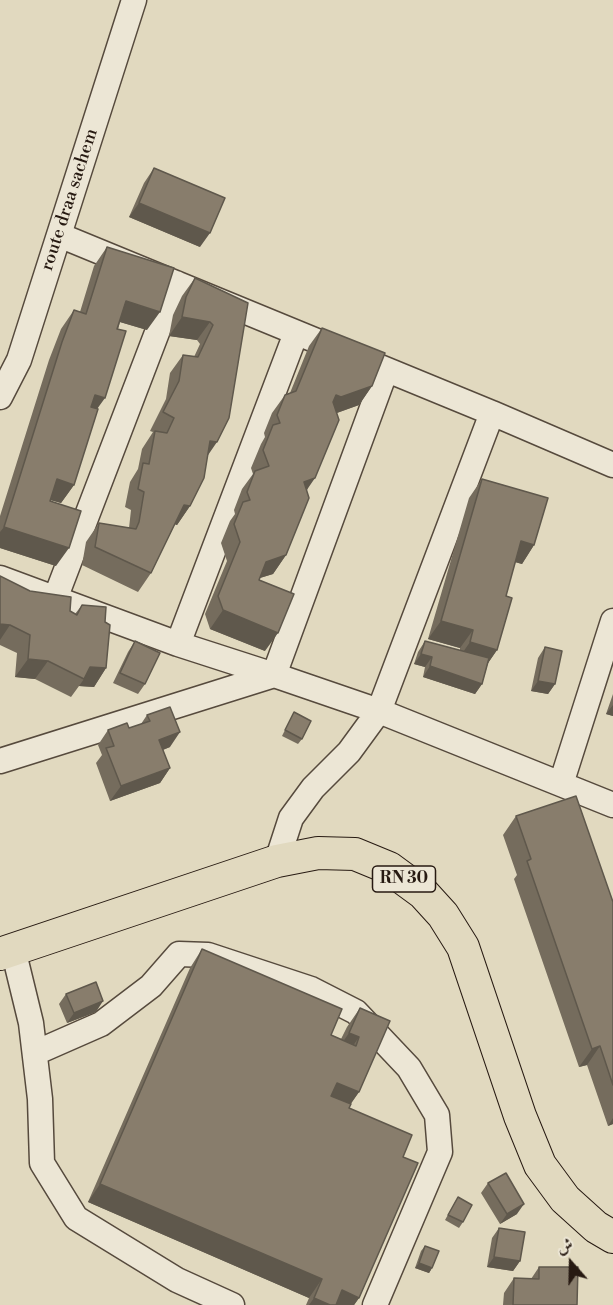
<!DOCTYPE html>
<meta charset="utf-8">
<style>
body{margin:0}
#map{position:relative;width:613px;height:1305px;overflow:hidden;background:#e1d9bf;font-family:"Libre Bodoni",Amiri,serif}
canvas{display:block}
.north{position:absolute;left:541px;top:1233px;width:60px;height:60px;-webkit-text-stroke:4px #ece6d5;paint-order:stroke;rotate:340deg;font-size:16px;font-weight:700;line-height:24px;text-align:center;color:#271a12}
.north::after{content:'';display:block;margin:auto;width:21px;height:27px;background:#271a12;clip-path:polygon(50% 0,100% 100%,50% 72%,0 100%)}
</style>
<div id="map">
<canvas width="613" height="1305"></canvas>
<div class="north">ش</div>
</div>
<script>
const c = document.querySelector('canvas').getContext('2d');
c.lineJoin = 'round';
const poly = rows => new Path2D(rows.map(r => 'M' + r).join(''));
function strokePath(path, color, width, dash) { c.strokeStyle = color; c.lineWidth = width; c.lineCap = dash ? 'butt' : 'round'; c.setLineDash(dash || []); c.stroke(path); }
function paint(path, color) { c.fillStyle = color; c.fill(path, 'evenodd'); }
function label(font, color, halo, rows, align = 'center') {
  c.font = font + ' "Libre Bodoni",serif'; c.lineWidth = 4.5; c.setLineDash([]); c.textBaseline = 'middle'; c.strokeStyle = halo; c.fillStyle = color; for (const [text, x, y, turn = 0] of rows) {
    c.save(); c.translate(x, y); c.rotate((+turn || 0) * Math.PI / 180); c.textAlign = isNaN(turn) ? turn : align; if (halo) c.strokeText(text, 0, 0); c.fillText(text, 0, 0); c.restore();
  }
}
const minor = poly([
 [59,235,492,413,379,711,349,752,313,788,291,818,277,861],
 [386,370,274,675,379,711,613,805],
 [0,397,19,360,134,0],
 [492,413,613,465],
 [0,578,178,644,274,675,0,761],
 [55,599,176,283],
 [178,644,296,333],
 [561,784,613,621],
 [13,949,31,1023,40,1099,42,1163,76,1218,177,1280,232,1305],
 [35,1053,101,1024,151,986,179,954,208,955,311,989,356,1012,409,1068,437,1115,440,1152,375,1305]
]);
const major = poly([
 [0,954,277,861,318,853,355,854,389,868,423,893,443,915,463,947,520,1116,540,1165,565,1199,596,1227,613,1237]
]);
const wall = poly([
 [154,168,200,247,129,217,144,183],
 [107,247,147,330,120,322,97,409,74,485,61,503,50,500,56,566,0,548,0,516,49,360,61,329,74,310,80,312,94,266],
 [195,278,248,303,207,456,190,506,177,525,175,524,151,573,138,592,82,565,86,542,99,523,129,528,131,510,125,507,130,482,138,469,142,449,153,432,150,431,166,399,170,373,183,355,194,357,200,344,197,340,169,336,173,315,182,296],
 [322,328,372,386,359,405,337,413,307,490,286,555,273,574,260,578,259,580,265,651,210,629,205,614,227,561,221,543,230,521,235,514,234,510,242,489,253,474,251,468,261,444,265,437,264,433,272,413,285,395,290,393,309,346],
 [482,479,534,545,522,564,515,562,506,596,497,650,488,663,482,684,475,694,423,677,425,667,414,664,418,652,425,641,460,651,460,648,428,639,469,498],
 [0,576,75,614,82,605,105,622,106,668,94,687,79,686,71,697,35,679,15,677,17,653,0,645],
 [135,641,145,684,138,694,113,683,128,652],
 [545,647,555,684,548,694,531,691,538,658],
 [613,694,613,716,606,714],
 [294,712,302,739,298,744,282,736],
 [147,715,170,747,163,750,170,768,160,783,110,801,96,763,102,755,98,745,108,730,129,728,141,724],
 [516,816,613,902,613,1124,608,1126,587,1065,579,1067,514,879,517,875,503,835],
 [202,949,331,1035,341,1039,347,1027,360,1008,359,1092,350,1104,349,1108,359,1298,354,1305,306,1305,309,1298,88,1202,190,968],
 [66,994,96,1012,67,1023,59,1004],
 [488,1183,517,1214,500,1224,481,1193],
 [458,1197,463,1222,459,1228,445,1220],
 [499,1228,520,1261,513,1271,487,1267,492,1238],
 [425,1246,432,1268,429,1273,415,1268,421,1251],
 [539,1267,577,1305,503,1305,504,1293,514,1278,531,1279]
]);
const shadedWall = poly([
 [139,203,210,233,200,247,129,217],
 [126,301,160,312,147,330,113,320],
 [182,317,210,322,197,340,169,336],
 [372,386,359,405,328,416,336,395],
 [95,395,105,398,92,416,82,413],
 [210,441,217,442,204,461],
 [315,478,302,497,304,482],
 [57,479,74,485,61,503,44,498],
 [184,505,190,506,177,525,171,523],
 [4,527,69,548,56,566,0,548,0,532],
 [521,541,534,545,522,564,508,560],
 [286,555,273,574,253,580,266,562],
 [223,610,278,633,265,651,210,629],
 [441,621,473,630,460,648,428,639],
 [0,624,10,625,0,640],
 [470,642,497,650,484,669,457,661],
 [421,654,432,657,425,667,414,664],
 [28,659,48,661,35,679,15,677],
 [430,666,482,684,475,694,423,677],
 [90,667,106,668,94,687,79,686,84,679],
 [538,681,555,684,548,694,531,691],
 [613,705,613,716,606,714],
 [180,732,170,747,149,755,159,740],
 [170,768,160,783,110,801,121,786],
 [103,1001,96,1012,67,1023,74,1013],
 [349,1033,359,1037,346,1056,336,1052],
 [600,1046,587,1065,579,1067,592,1049],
 [337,1083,359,1092,346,1111,324,1101],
 [613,1118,613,1124,608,1126],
 [100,1184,322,1279,309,1298,88,1202],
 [524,1204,517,1214,500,1224,507,1214],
 [494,1257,520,1261,513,1271,487,1267],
 [419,1263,432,1268,429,1273,415,1268],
 [342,1290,359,1298,354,1305,332,1305],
 [314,1298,330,1305,309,1305]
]);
const building = poly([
 [154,168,225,198,210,233,139,203,154,168],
 [107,247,174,268,160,312,126,301,117,329,126,331,105,398,95,395,91,407,98,409,74,485,57,479,50,501,81,511,69,548,4,527,62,342,74,310,86,314,107,247],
 [195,278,248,303,229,418,217,442,210,441,204,478,190,506,184,505,151,573,95,547,99,523,136,529,139,522,144,492,138,489,143,463,149,464,155,431,167,433,174,418,163,412,179,381,183,355,198,357,213,325,210,322,182,317,186,297,195,278],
 [322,328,385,353,372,386,341,397,336,395,333,402,339,420,315,478,304,482,309,498,286,555,266,562,259,580,294,594,278,633,223,610,218,596,240,542,234,524,243,502,250,500,247,492,255,471,269,466,263,450,273,425,280,423,277,415,285,395,296,391,322,328],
 [482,479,548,498,534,545,521,541,506,596,512,598,497,650,470,642,473,630,441,621,482,479],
 [0,576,30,591,71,597,70,611,77,615,82,605,106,607,105,622,110,625,106,668,90,667,84,679,48,661,28,659,30,635,10,625,0,624,0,576],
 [135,641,160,653,145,684,120,673,135,641],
 [425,641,489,658,482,684,430,666,432,657,421,654,425,641],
 [545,647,562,651,555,684,538,681,545,647],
 [170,707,180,732,159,740,170,768,121,786,106,748,114,746,108,730,127,723,129,728,150,721,147,715,170,707],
 [294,712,311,721,302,739,285,730,294,712],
 [576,796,613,902,613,1085,600,1046,592,1049,527,861,531,859,516,816,576,796],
 [202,949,342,1009,331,1035,356,1046,359,1037,349,1033,360,1008,390,1021,359,1092,337,1083,331,1096,351,1104,349,1108,412,1135,403,1157,418,1163,359,1298,342,1290,336,1305,330,1305,314,1298,322,1279,100,1184,202,949],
 [96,982,103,1001,74,1013,66,994,96,982],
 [506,1173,524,1204,507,1214,488,1183,506,1173],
 [458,1197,472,1205,463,1222,448,1215,458,1197],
 [499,1228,525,1232,520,1261,494,1257,499,1228],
 [425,1246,439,1251,432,1268,419,1263,425,1246],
 [539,1267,578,1267,577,1305,513,1305,514,1278,539,1279,539,1267]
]);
const shields = [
 [404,879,63]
];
const shieldNames = [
 ["RN 30",404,879]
];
const streetNames = [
 ["route draa sachem",70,200,-72]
];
strokePath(minor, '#564a3d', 27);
strokePath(major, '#271a12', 34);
strokePath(minor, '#ece6d5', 24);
strokePath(major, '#e1d9bf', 32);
paint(wall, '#756c5d');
paint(shadedWall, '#5f584c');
paint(building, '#887d6c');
strokePath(building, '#5f584c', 1.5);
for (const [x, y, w] of shields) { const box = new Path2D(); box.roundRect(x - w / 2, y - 13, w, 26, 4.5); c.fillStyle = '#ece6d5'; c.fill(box); strokePath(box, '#271a12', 1.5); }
label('bold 16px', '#271a12', null, shieldNames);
label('18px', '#271a12', '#ece6d5', streetNames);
</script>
